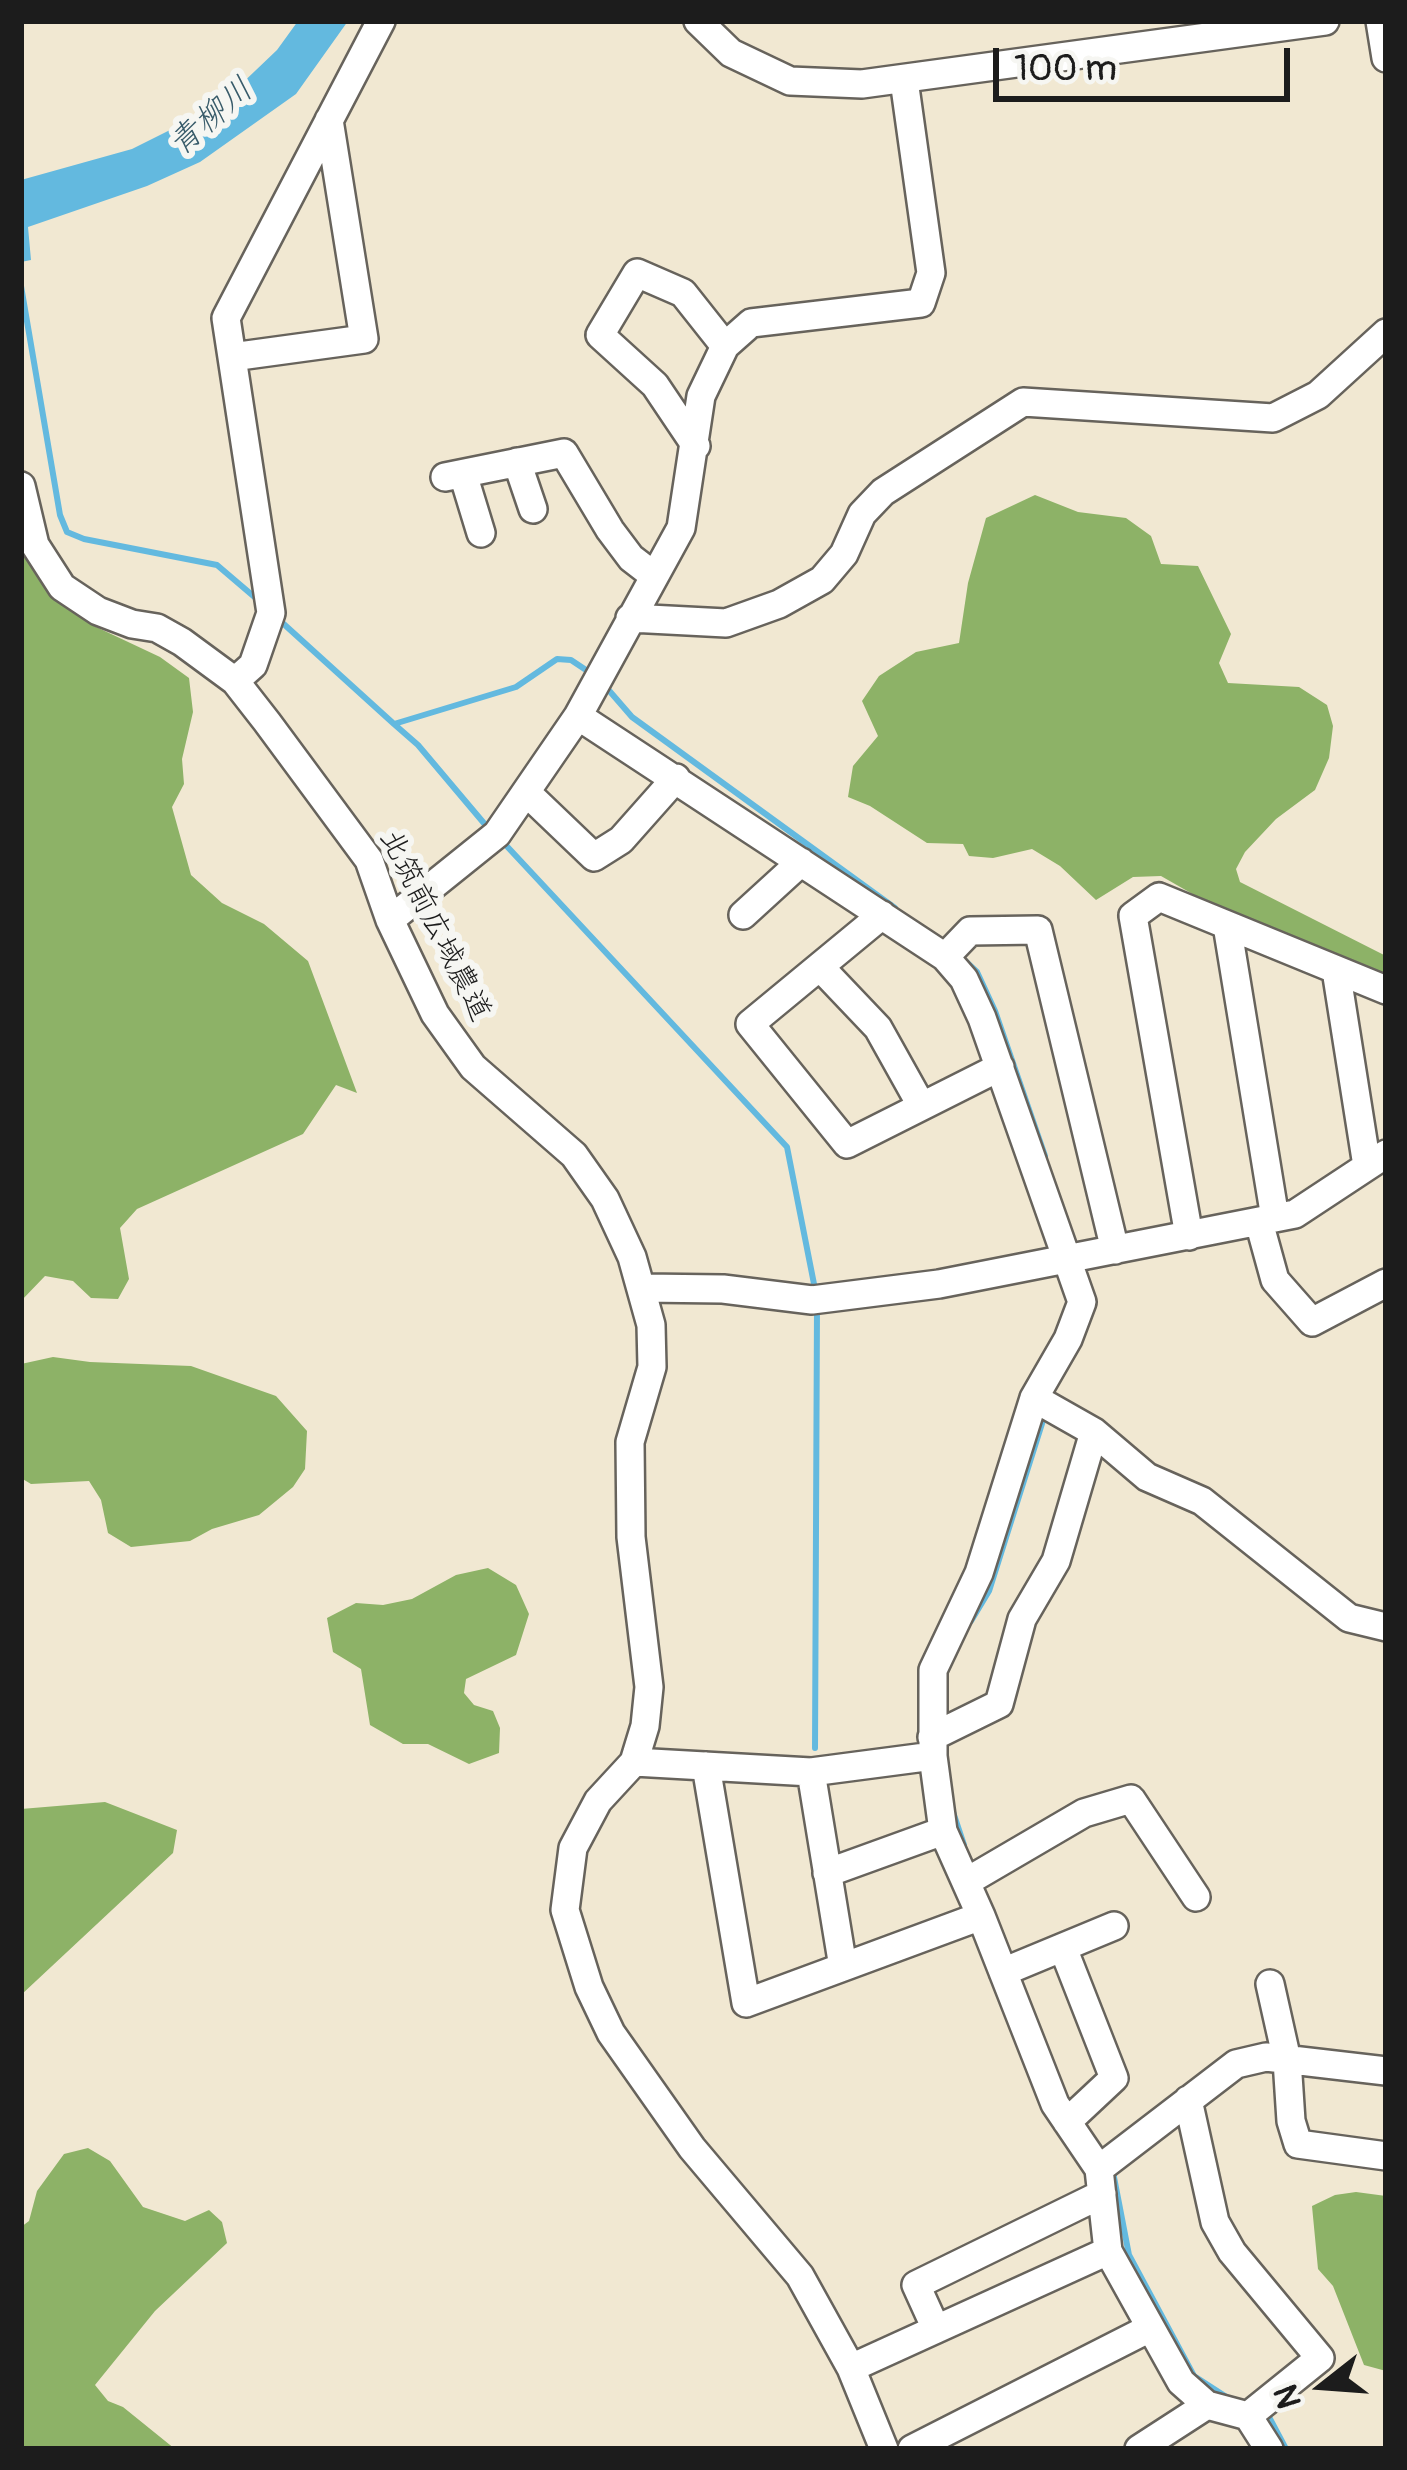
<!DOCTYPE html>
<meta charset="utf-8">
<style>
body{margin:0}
#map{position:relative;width:1407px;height:2470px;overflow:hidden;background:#f1e8d2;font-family:Pangolin,sans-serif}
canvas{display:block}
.frame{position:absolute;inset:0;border:24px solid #1c1c1c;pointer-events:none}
.north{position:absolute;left:1263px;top:2326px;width:120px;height:120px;-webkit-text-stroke:9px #f6f6f2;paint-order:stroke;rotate:253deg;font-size:33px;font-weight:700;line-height:48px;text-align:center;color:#1c1c1c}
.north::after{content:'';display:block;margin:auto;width:42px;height:54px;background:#1c1c1c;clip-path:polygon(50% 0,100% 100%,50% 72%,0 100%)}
.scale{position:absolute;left:993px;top:48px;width:297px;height:54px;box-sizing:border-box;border:6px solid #1c1c1c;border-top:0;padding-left:15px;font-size:36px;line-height:42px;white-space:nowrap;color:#1c1c1c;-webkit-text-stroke:9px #f6f6f2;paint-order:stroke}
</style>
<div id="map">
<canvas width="1407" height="2470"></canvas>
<div class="frame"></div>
<div class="north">N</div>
<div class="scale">100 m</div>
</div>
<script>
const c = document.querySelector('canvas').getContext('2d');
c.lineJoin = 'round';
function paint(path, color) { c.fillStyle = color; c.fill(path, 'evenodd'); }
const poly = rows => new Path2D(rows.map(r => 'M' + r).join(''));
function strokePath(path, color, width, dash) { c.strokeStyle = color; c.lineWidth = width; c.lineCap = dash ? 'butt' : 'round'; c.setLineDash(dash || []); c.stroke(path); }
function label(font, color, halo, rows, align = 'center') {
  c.font = font + ' Pangolin,"Klee One",sans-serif'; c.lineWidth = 12; c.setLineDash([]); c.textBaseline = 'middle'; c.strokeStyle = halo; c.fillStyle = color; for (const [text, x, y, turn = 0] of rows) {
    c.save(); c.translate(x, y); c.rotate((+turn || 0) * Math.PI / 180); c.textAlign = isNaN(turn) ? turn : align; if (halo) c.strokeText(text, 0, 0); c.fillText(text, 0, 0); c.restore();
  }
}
const forest = poly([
 [1035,495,1078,512,1126,518,1151,536,1161,564,1198,566,1231,634,1219,663,1228,683,1299,687,1327,705,1333,726,1329,758,1315,790,1276,819,1245,852,1236,869,1240,882,1386,956,1386,984,1245,924,1161,876,1133,877,1096,900,1060,866,1032,849,993,858,969,856,963,844,927,843,870,806,848,797,853,766,878,736,862,701,879,676,916,652,959,643,968,583,986,518],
 [21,554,92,625,160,657,189,678,193,712,182,759,184,784,172,807,191,875,222,903,264,924,308,961,357,1093,336,1085,303,1134,137,1209,120,1228,129,1279,118,1299,91,1298,73,1281,45,1276,21,1301],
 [53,1357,90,1362,191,1366,276,1396,307,1431,305,1469,293,1487,259,1515,212,1529,190,1541,131,1547,108,1533,101,1500,89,1481,31,1484,21,1478,21,1364],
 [488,1568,516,1585,529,1614,516,1655,466,1679,464,1693,474,1705,493,1711,500,1728,499,1753,469,1764,428,1744,403,1744,370,1725,361,1669,333,1652,327,1618,356,1603,383,1605,412,1599,456,1575],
 [105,1802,177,1830,173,1853,21,1995,21,1809],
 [88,2148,110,2161,143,2207,185,2221,209,2210,222,2222,227,2243,155,2311,95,2385,108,2401,123,2407,175,2449,21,2449,21,2227,29,2221,37,2191,64,2154],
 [1356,2192,1386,2196,1386,2371,1364,2365,1333,2286,1318,2269,1312,2206,1335,2195]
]);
const water = poly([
 [298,21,348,21,296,94,200,162,147,186,28,227,31,260,21,262,21,180,132,149,178,126,234,91,277,50]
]);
const stream = poly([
 [21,286,60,515,67,532,84,539,217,565,258,600],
 [276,617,394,724,516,687,557,659,571,660,592,674],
 [606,687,632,717,895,908],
 [394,724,418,745,488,828],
 [502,841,787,1147,815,1289],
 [959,955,977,972,995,1011,1045,1156],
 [971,1621,989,1591,1045,1414],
 [815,1748,817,1308],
 [953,1812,964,1845],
 [1113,2172,1129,2255,1194,2376,1228,2398],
 [1262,2413,1269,2417,1286,2449]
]);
const minor = poly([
 [698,21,731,53,790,81,862,84,1325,21],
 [1380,21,1386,58],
 [232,357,364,339,329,120],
 [696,446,655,385,600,335,637,273,683,293,725,346],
 [517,462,533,509],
 [463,474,481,533],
 [445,477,564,453,610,530,631,558,653,575],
 [21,486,35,545,62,587,98,611,132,624,157,628,182,642,235,681,267,722,369,860,390,920,435,1014,473,1067,574,1155,605,1199,632,1257,651,1325,652,1367,630,1442,631,1537,649,1687,645,1726,634,1762,598,1801,573,1848,565,1910,589,1987,611,2033,692,2148,800,2276,851,2368,884,2449],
 [630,618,726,623,779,604,822,580,844,554,862,514,883,492,1023,402,1273,418,1318,395,1386,333],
 [235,681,253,665,271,613,226,318,381,21],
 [578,716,945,957,964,979,982,1018,1082,1302,1068,1339,1034,1398,979,1573,933,1670,933,1756,943,1831,981,1916,1055,2104,1099,2169,1108,2251,1181,2382,1207,2405,1248,2416,1269,2449],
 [526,792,594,857,621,840,676,778],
 [743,915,801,862],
 [882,915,750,1024,847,1144,1000,1067],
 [390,920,497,834,578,716,681,528,701,396,725,346,751,323,921,303,931,273,904,80],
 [1227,925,1275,1218],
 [945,957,970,931,1038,930,1115,1250],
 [820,967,878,1028,921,1105],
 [1336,970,1367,1166],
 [1259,1222,1275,1280,1312,1322,1386,1283],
 [1189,1236,1133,916,1159,897,1386,990],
 [643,1288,723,1289,812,1300,939,1284,1295,1214,1386,1154],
 [1034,1398,1094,1432,1147,1477,1202,1501,1349,1618,1386,1627],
 [932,1737,999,1704,1022,1619,1056,1561,1094,1432],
 [634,1762,811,1772,933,1756],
 [706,1766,746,2003,981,1916],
 [811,1772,843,1967],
 [827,1873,943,1831],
 [966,1882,1084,1813,1131,1799,1196,1897],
 [1063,1948,1114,2078,1067,2122],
 [1003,1972,1114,1926],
 [1270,1984,1287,2060,1291,2121,1298,2144,1386,2156],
 [1188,2100,1215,2222,1232,2252,1320,2358,1248,2416],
 [1099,2169,1236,2064,1266,2057,1386,2071],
 [936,2329,916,2285,1102,2194],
 [851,2368,1108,2251],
 [912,2449,1150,2328],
 [1139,2449,1207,2405]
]);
const streetNames = [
 ["北筑前広域農道",434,926,63]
];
const waterNames = [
 ["青柳川",212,118,-41]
];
paint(forest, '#8db267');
paint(water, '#63b9df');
strokePath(stream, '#63b9df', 6);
strokePath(minor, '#67635c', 32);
strokePath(minor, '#fff', 27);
label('30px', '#1c1c1c', '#f6f6f2', streetNames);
label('italic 33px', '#385b6a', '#f6f6f2', waterNames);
</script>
